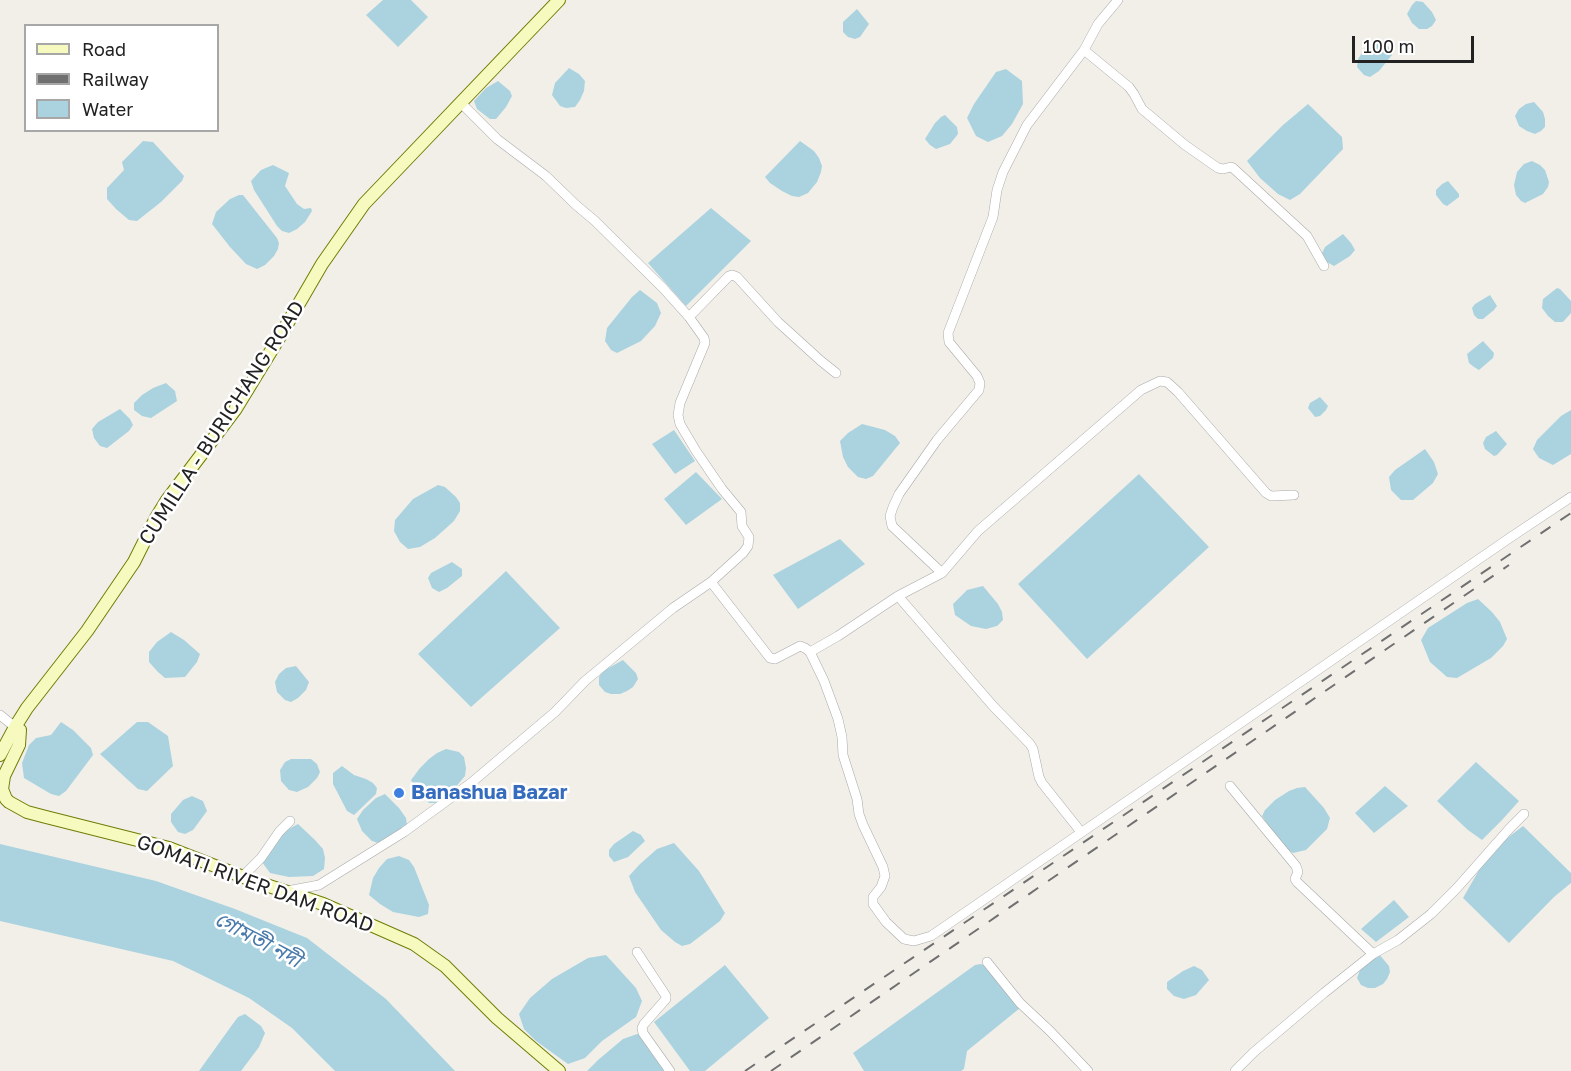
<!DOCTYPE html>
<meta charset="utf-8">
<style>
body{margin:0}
#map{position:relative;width:1571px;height:1071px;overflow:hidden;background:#f2efe9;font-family:"Golos Text",sans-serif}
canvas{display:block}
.legend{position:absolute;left:24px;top:24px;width:195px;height:108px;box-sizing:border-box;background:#fff;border:2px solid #a7a7a7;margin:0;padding:8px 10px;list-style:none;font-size:18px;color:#222}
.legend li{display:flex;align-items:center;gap:12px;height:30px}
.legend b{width:30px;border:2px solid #a7a7a7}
.scale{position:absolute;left:1352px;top:36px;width:122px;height:27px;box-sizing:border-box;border:3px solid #222;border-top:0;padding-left:8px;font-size:18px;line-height:21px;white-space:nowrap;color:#222;-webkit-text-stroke:4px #fff;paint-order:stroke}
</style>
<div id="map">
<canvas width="1571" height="1071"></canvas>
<ul class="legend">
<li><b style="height:8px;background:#f7fabf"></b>Road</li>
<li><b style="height:8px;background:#707070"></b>Railway</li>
<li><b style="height:16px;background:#aad3df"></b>Water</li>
</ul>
<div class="scale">100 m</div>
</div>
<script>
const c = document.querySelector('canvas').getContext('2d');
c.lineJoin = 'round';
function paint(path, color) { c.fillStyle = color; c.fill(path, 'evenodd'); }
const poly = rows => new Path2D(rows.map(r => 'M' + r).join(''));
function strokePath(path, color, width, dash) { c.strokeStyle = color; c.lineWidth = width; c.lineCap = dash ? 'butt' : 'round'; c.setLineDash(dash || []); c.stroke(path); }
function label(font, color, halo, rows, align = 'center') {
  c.font = font + ' "Golos Text","Noto Sans Bengali",sans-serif'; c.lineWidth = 5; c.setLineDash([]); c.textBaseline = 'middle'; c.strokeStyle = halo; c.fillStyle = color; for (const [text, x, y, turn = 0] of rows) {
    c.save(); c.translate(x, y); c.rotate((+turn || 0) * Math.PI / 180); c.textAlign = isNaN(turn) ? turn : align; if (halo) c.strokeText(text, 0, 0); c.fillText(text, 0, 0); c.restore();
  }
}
const water = poly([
 [383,0,411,0,428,17,398,47,366,15],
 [1416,1,1423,2,1432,12,1436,20,1432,26,1427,29,1419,29,1412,23,1407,14,1412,5],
 [857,9,869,24,860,37,855,39,848,37,843,32,843,22],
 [1383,41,1390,49,1392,55,1379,71,1370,77,1364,75,1357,67,1358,59,1364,50],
 [569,68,579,74,585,81,584,91,580,100,575,107,566,108,560,106,552,95,555,83],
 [1006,69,1022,81,1023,104,1012,124,1002,136,988,142,976,136,967,118,974,104,996,72],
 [498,81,510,91,512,96,506,107,496,119,490,119,477,109,474,101,486,88],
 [1534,102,1543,112,1545,119,1545,127,1541,131,1535,134,1527,131,1519,126,1515,116,1519,109,1526,104],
 [1308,104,1342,137,1343,149,1300,194,1290,200,1278,194,1260,178,1247,161,1283,125],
 [945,115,957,127,958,134,950,144,936,149,930,145,925,139,935,123,941,117],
 [143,141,153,142,184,176,182,181,161,202,137,221,129,220,116,209,107,199,107,188,124,170,122,162],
 [800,141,814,151,819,158,822,166,821,172,817,182,808,193,799,197,792,196,782,191,770,183,765,177],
 [1532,161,1540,165,1545,170,1549,182,1548,187,1543,194,1525,203,1521,201,1516,195,1514,185,1517,172,1524,164],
 [273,165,289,173,285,186,297,204,304,209,311,208,312,211,305,222,297,229,289,233,282,231,277,226,254,190,251,181,261,170],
 [1448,181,1459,194,1459,197,1447,206,1443,204,1436,195,1436,190,1442,184],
 [239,195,243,195,277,238,279,243,278,249,274,256,265,265,257,269,246,264,230,247,212,224,216,212,230,199],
 [711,208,751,241,686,306,648,263],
 [1343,234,1351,243,1355,250,1350,256,1334,266,1325,261,1321,255,1325,247],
 [1557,288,1560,289,1571,301,1571,313,1563,322,1555,322,1548,316,1542,308,1543,299],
 [640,290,657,303,661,313,655,326,641,341,617,353,611,350,605,341,607,328,632,297],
 [1490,295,1497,306,1494,310,1483,319,1478,319,1474,315,1472,308,1475,304],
 [1483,341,1494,353,1493,358,1479,370,1474,367,1469,363,1467,354],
 [166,383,175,391,177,401,151,418,142,416,134,410,134,403,142,395,153,388],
 [1320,397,1328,406,1326,410,1320,416,1315,417,1308,408,1310,403],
 [120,409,130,419,133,425,129,431,107,448,100,446,94,438,92,429,98,422],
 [1571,410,1571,454,1553,465,1539,458,1533,449,1537,440,1561,416],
 [862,424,885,430,895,436,900,443,873,476,866,479,858,477,848,467,843,457,840,441,848,433],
 [674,430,695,461,675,474,652,444],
 [1496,431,1507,444,1497,455,1494,456,1485,449,1483,443,1486,437],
 [1425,449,1434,462,1438,474,1433,483,1413,500,1401,500,1391,490,1389,477,1395,470],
 [696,472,722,499,686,525,664,499],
 [1139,474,1209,547,1087,659,1018,584],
 [438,485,445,487,456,497,460,503,460,511,454,521,435,538,420,547,408,549,400,542,394,531,395,520,413,499],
 [840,539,865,564,798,609,773,575],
 [452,562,462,569,462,576,447,588,439,592,432,588,428,578,431,573],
 [506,571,560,628,471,707,418,654],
 [983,586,998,604,1002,612,1003,620,997,626,986,629,971,626,955,615,953,604,967,590],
 [1478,599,1492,612,1500,622,1507,639,1503,646,1491,658,1457,678,1447,677,1430,662,1421,640,1428,628,1467,603],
 [171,632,184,640,200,654,197,662,185,677,165,678,158,672,149,662,149,652,157,642],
 [623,660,636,673,638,679,633,687,627,691,620,694,611,694,605,692,599,685,599,677,603,671],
 [296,666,309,682,306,690,298,698,291,702,285,700,277,692,275,682,279,674,286,668],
 [61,722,73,730,91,748,93,755,66,791,59,796,51,794,24,778,22,763,29,745,36,738,51,735],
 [137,722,148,722,168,736,173,766,147,791,138,789,128,780,100,754,105,750],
 [446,749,459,752,464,757,466,768,465,776,449,795,436,803,429,803,417,791,411,780,420,768,429,759,437,753],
 [291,759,311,759,317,764,320,772,317,778,308,787,297,792,289,790,281,781,280,770,285,762],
 [1476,762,1519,801,1502,820,1482,840,1468,830,1437,801],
 [342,766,354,775,366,779,373,783,377,788,376,794,354,815,347,811,333,784,333,773],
 [1385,786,1408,806,1374,833,1355,813],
 [1305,787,1324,808,1330,818,1327,829,1306,850,1293,853,1284,847,1270,828,1262,816,1265,810,1275,800,1289,791,1297,788],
 [385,794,399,808,406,818,407,825,381,844,372,841,362,831,357,819,363,810,376,798],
 [192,796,203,801,207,811,193,830,185,834,178,832,171,822,171,814,183,800],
 [298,824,315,840,323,849,325,858,324,869,313,876,289,877,270,873,262,862,281,833],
 [1523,826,1571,873,1571,883,1554,897,1509,943,1463,898,1490,851],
 [633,831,641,835,645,841,628,857,614,862,609,856,609,850,614,844],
 [674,843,699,871,725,913,720,921,690,944,682,946,675,942,661,930,635,892,629,876,640,864,657,849],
 [0,844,156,881,235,909,307,938,386,999,455,1071,335,1071,292,1028,249,998,173,961,0,921],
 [399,856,409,860,414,867,429,905,428,914,419,917,393,912,380,904,369,895,373,878,379,868,387,859],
 [1394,900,1409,917,1376,942,1361,929],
 [1379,954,1389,966,1390,972,1387,979,1383,984,1375,988,1368,988,1361,985,1357,978,1360,970],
 [606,955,636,988,642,1001,636,1017,602,1041,585,1058,568,1064,536,1041,524,1029,519,1014,530,998,552,979,588,958],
 [981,964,989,968,1020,1008,967,1051,964,1069,961,1071,864,1071,853,1053,975,965],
 [725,965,769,1018,705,1071,690,1071,654,1022],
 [1194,966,1202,970,1209,980,1196,995,1184,999,1174,996,1167,989,1167,982,1183,971],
 [245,1014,261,1026,265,1033,259,1047,241,1071,199,1071,232,1025,238,1017],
 [640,1033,667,1071,587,1071,598,1060,623,1039]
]);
const minor = poly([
 [1084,50,1129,87,1134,94,1142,109,1185,145,1218,168,1223,169,1231,167,1233,168,1307,236,1324,266],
 [461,103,497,139,546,176,576,205,595,221,663,288,689,317,704,338,705,343,680,403,678,415,680,424,696,451,722,489,741,512,742,526,749,537,748,546,743,553,711,582],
 [689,317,729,276,732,275,737,277,778,322,821,361,836,373],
 [942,573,892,526,890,516,893,507,899,494,937,440,979,390,980,383,977,376,949,342,948,333,993,217,997,190,1003,172,1027,125,1084,50,1098,24,1118,0],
 [898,596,993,706,1030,744,1033,749,1039,777,1042,783,1081,832],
 [810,652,838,636,898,596,942,573,978,531,1141,390,1160,381,1167,382,1178,392,1266,493,1271,496,1294,495],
 [0,715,15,727],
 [1230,786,1296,866,1298,872,1295,879,1297,882,1373,954],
 [242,877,261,858,279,832,290,821],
 [287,891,319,885,404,832,471,783,555,712,585,681,673,608,711,582,770,658,775,659,800,646,805,648,810,652,824,681,838,719,842,737,843,755,857,799,859,814,863,825,883,867,885,876,881,887,873,897,873,904,886,922,904,939,914,941,931,936,1511,537,1571,497],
 [637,952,666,996,666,999,644,1024,642,1028,643,1033,670,1071],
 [987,962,1020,1003,1050,1031,1088,1071],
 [1235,1071,1254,1052,1324,993,1373,954,1398,940,1431,914,1457,888,1510,828,1524,814]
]);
const secondary = poly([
 [15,727,20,730,19,745,4,776,2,789,6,799,9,802,27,812,46,817,169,848,251,880,323,904,414,944,445,966,497,1018,559,1071],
 [0,755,15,727,27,708,87,631,134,562,156,518,167,500,235,410,279,338,322,264,364,204,559,0]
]);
const rail = poly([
 [745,1071,1571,513],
 [771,1071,1509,565]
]);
const markers = [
 [399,793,6,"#3f7fe0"]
];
const streetNames = [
 ["CUMILLA - BURICHANG ROAD",222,423,-57],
 ["GOMATI RIVER DAM ROAD",255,884,20]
];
const shopNames = [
 ["Banashua Bazar",411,793]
];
const waterNames = [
 ["গোমতী নদী",258,940,28]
];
paint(water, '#aad3df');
strokePath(minor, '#a9a9a9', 10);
strokePath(secondary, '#707d05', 14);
strokePath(minor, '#fff', 9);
strokePath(secondary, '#f7fabf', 12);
strokePath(rail, '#707070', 2, [12, 12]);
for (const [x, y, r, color] of markers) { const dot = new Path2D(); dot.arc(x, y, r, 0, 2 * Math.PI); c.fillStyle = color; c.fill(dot); strokePath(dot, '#fff', 2); }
label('20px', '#222', '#fff', streetNames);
label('bold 20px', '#366cbe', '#fff', shopNames, 'left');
label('italic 21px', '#4a7aab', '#fff', waterNames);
</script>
